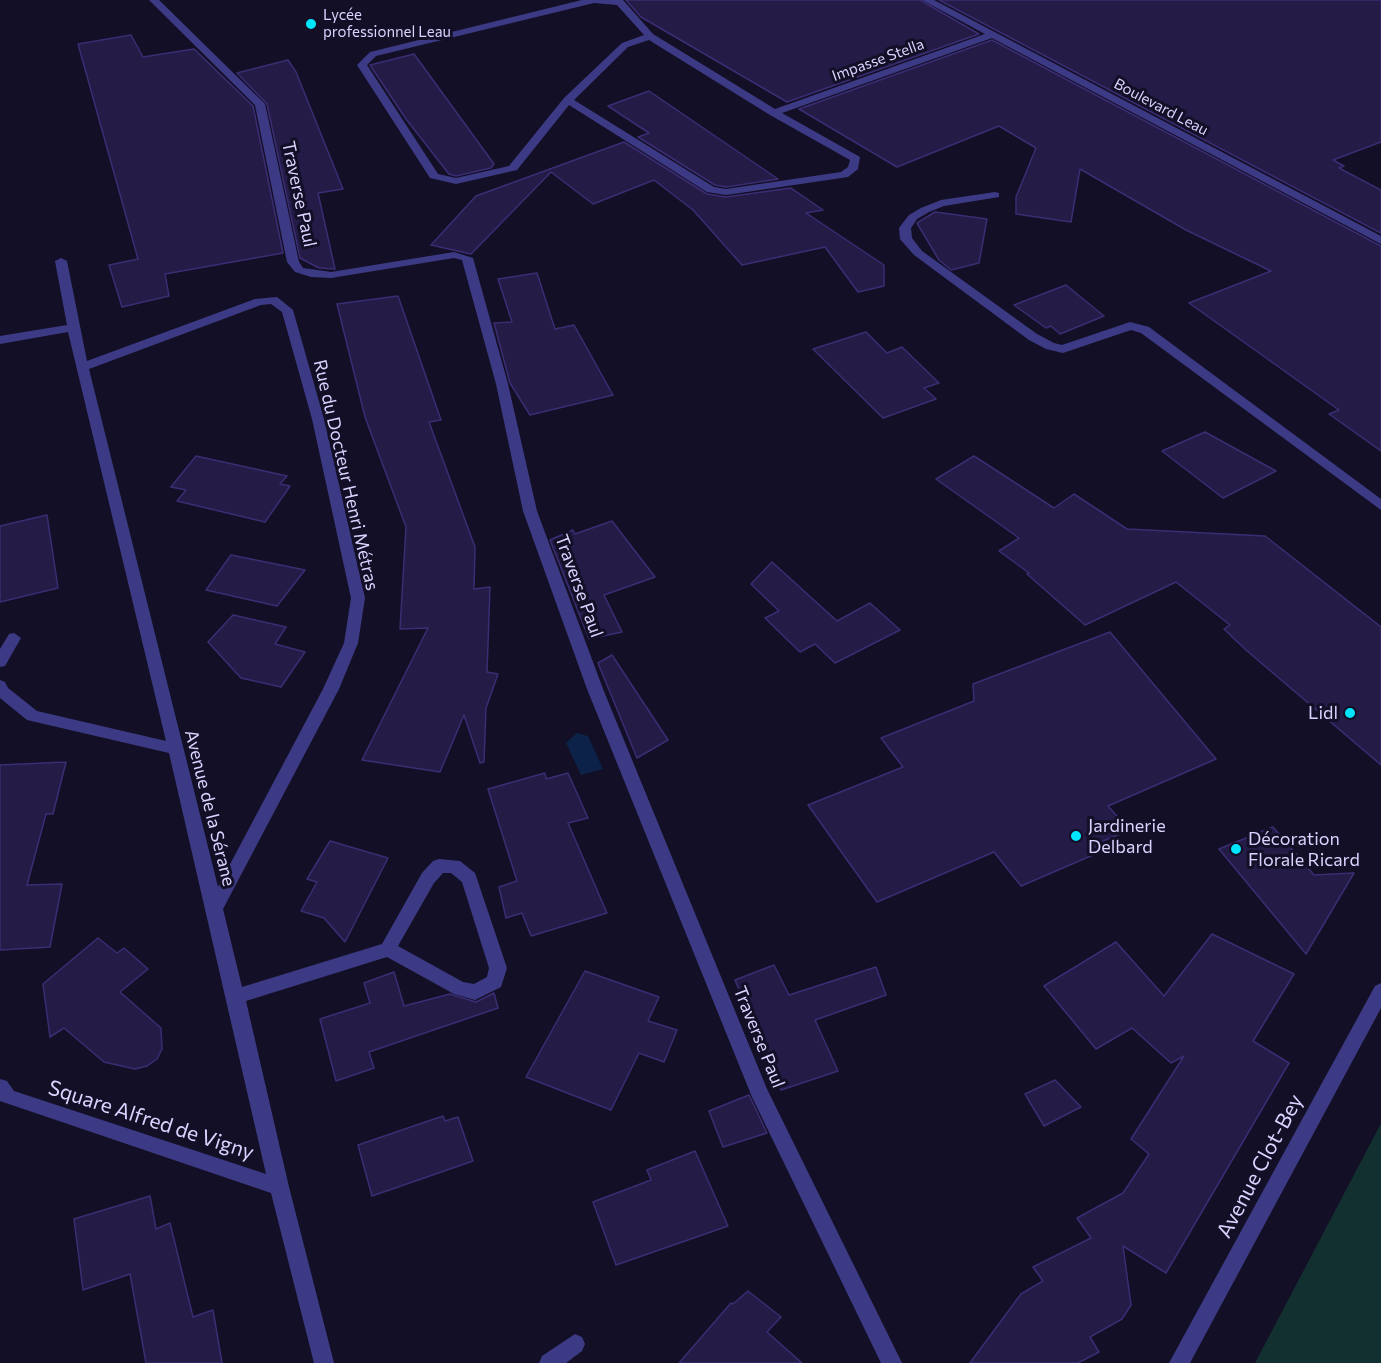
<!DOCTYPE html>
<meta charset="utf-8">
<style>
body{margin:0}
canvas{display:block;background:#130f26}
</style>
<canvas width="1381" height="1363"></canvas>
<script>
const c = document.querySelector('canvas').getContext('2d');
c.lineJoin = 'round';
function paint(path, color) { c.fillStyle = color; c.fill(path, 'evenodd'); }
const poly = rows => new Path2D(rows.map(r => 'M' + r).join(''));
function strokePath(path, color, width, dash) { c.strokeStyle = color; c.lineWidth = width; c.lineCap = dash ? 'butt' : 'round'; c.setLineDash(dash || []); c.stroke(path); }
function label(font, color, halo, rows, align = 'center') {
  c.font = font + ' Commissioner,sans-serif'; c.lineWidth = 6; c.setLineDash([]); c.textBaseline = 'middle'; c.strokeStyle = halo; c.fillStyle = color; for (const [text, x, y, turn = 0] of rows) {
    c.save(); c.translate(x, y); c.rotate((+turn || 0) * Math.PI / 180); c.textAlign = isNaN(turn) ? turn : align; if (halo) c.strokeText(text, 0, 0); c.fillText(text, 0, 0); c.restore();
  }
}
const green = poly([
 [1381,1123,1381,1363,1255,1363,1377,1131]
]);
const water = poly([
 [577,733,588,736,603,769,581,775,566,743]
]);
const building = poly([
 [626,0,920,0,979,34,787,102,641,17,626,0],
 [939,0,1381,0,1381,142,1333,160,1344,166,1339,168,1381,190,1381,233,939,0],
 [131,35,143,57,194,49,253,106,283,253,165,274,169,296,122,307,109,265,138,259,78,44,131,35],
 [992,40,1381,246,1381,451,1329,414,1339,410,1189,303,1271,271,1186,230,1080,169,1071,222,1016,214,1016,197,1036,148,999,126,897,167,799,109,992,40],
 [414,54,494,164,491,168,456,176,449,174,406,119,370,65,414,54],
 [288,60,296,72,343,189,318,193,335,269,319,268,300,258,267,104,237,73,288,60],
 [649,91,778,179,726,187,715,185,638,137,649,133,608,106,649,91],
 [624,142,707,194,726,197,791,188,823,210,806,213,884,265,884,286,858,292,825,247,742,265,693,210,654,180,593,204,551,172,471,254,431,245,476,196,624,142],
 [935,212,987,219,979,263,951,270,939,260,917,223,935,212],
 [537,273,555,329,574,325,613,395,530,415,510,383,494,323,512,322,498,279,537,273],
 [1066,285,1104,316,1060,334,1051,326,1046,328,1014,305,1066,285],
 [398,296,441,420,429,422,475,547,474,589,490,587,487,672,498,674,486,708,484,762,480,763,464,715,440,772,362,760,428,628,400,629,406,527,365,417,337,304,398,296],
 [866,332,887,353,902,347,939,383,924,388,936,399,883,418,813,349,866,332],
 [1205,432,1276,471,1223,498,1162,451,1205,432],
 [196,456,287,476,280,484,290,486,265,522,177,501,186,490,171,487,196,456],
 [974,456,1054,508,1074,494,1127,529,1265,536,1381,627,1381,765,1246,650,1224,629,1230,625,1176,582,1085,625,1027,574,1029,573,999,551,1019,538,936,479,974,456],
 [47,515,58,588,0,602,0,526,47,515],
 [612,521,655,577,604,595,622,632,589,639,550,540,573,530,575,534,612,521],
 [231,555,305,570,277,606,206,590,231,555],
 [772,562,837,621,870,603,900,630,835,663,815,644,800,652,765,618,779,611,751,584,772,562],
 [233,615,286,627,275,644,305,652,281,687,241,678,208,642,233,615],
 [1110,632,1216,759,1108,806,1129,830,1094,845,1100,852,1021,886,994,852,877,902,808,805,903,767,881,738,974,701,973,684,1110,632],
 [612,655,668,740,637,758,598,663,612,655],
 [66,762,53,814,46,814,27,885,62,884,50,947,0,950,0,765,66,762],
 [545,773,546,779,568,773,588,818,568,823,607,913,531,936,522,913,506,918,499,887,517,881,488,789,545,773],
 [1273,827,1314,875,1354,873,1306,954,1219,849,1273,827],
 [330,841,388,858,345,942,324,918,301,911,317,882,307,879,330,841],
 [1212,934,1294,974,1253,1041,1289,1063,1166,1273,1123,1246,1131,1305,1122,1319,1090,1337,1099,1352,1078,1363,970,1363,1021,1294,1043,1281,1033,1267,1091,1238,1077,1218,1123,1193,1149,1154,1131,1139,1184,1056,1171,1063,1132,1028,1096,1049,1044,986,1116,942,1164,996,1212,934],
 [98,938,117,953,124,948,148,969,120,992,161,1028,162,1049,157,1059,147,1066,135,1069,104,1062,64,1028,50,1037,43,984,98,938],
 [774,965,789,995,876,967,886,995,815,1020,838,1071,781,1090,735,980,774,965],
 [585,971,659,997,648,1021,677,1030,664,1062,639,1053,611,1110,526,1077,585,971],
 [394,972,404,1006,450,994,476,1002,494,993,498,1008,369,1052,374,1068,336,1081,320,1019,370,1003,364,983,394,972],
 [1055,1080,1081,1107,1044,1126,1025,1094,1055,1080],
 [749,1095,767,1133,723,1147,709,1111,749,1095],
 [443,1116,445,1121,458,1117,473,1161,372,1196,358,1145,443,1116],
 [695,1151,728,1226,616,1265,593,1202,651,1180,647,1170,695,1151],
 [150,1196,156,1229,170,1223,193,1317,213,1310,222,1363,146,1363,130,1274,83,1290,74,1219,150,1196],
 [748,1291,781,1317,767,1332,802,1363,679,1363,731,1303,733,1304,748,1291]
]);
const minor = poly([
 [149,0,159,0,265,104,299,262,303,268,331,272,454,252,473,258,508,384,537,511,603,689,767,1089,902,1363,881,1363,752,1097,587,689,523,511,496,384,462,260,454,258,331,278,311,277,295,272,287,262,255,105,149,0],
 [582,0,623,0,653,34,775,109,985,34,922,0,934,0,1381,236,1381,244,992,38,782,113,860,157,858,169,848,177,726,195,707,192,569,105,517,170,456,184,430,178,357,65,370,52,582,0],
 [594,3,617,5,644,35,622,43,564,98,509,166,456,178,438,174,367,65,376,56,594,3],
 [649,40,770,115,850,160,848,167,841,172,726,189,714,187,574,100,628,47,649,40],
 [995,192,999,193,999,197,944,206,929,212,917,219,911,228,912,238,922,251,1037,334,1054,343,1062,345,1130,322,1149,327,1381,499,1381,510,1141,333,1131,330,1063,353,1046,349,1029,340,914,255,900,239,899,228,909,215,921,208,941,200,995,192],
 [61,258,67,261,87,361,255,299,277,297,293,310,324,419,365,598,358,643,339,689,223,909,242,987,382,944,422,873,433,861,439,859,460,861,475,873,507,968,501,987,475,1000,454,994,387,957,246,1001,289,1187,334,1363,314,1363,271,1193,0,1101,0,1079,7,1081,14,1091,266,1174,169,753,27,720,0,698,0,680,5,682,8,688,37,711,166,741,68,332,0,344,0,336,67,325,55,261,61,258],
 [271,304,282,312,312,419,351,598,344,643,323,689,218,887,89,369,261,305,271,304],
 [443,873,451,873,462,882,489,968,487,977,474,984,463,982,398,946,434,883,443,873],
 [14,633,21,638,5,666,0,667,0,649,9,634,14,633],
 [1381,983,1381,1008,1190,1363,1169,1363,1375,986,1381,983],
 [575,1334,582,1337,585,1344,582,1351,566,1363,539,1363,542,1356,575,1334]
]);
const markers = [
 [311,24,6,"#00e5ff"],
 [1350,713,6,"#00e5ff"],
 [1076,836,6,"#00e5ff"],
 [1236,849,6,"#00e5ff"]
];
const farPoinames = [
 ["Lycée",323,15],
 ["professionnel Leau",323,32]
];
const farStreetnames = [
 ["Impasse Stella",878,60,-20],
 ["Boulevard Leau",1161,107,28]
];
const streetNames = [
 ["Traverse Paul",299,194,78],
 ["Rue du Docteur Henri Métras",346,475,77],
 ["Traverse Paul",579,586,70],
 ["Avenue de la Sérane",210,808,76],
 ["Traverse Paul",759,1037,68]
];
const poiNames = [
 ["Lidl",1338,713,"right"],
 ["Jardinerie",1088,826],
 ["Delbard",1088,847],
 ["Décoration",1248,839],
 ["Florale Ricard",1248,860]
];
const nearStreetnames = [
 ["Square Alfred de Vigny",151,1120,18],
 ["Avenue Clot-Bey",1260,1166,-62]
];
paint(green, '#12302f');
paint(water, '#0c2248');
paint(building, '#241b47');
strokePath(building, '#3b2d73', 1.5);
paint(minor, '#3d3a85');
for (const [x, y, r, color] of markers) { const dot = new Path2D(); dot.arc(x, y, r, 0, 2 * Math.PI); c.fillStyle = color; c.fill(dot); strokePath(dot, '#130f26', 2); }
label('15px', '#d9d4ff', '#130f26', farPoinames, 'left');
label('15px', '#d9d4ff', '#130f26', farStreetnames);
label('18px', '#d9d4ff', '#130f26', streetNames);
label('18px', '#d9d4ff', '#130f26', poiNames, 'left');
label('21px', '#d9d4ff', '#130f26', nearStreetnames);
</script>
